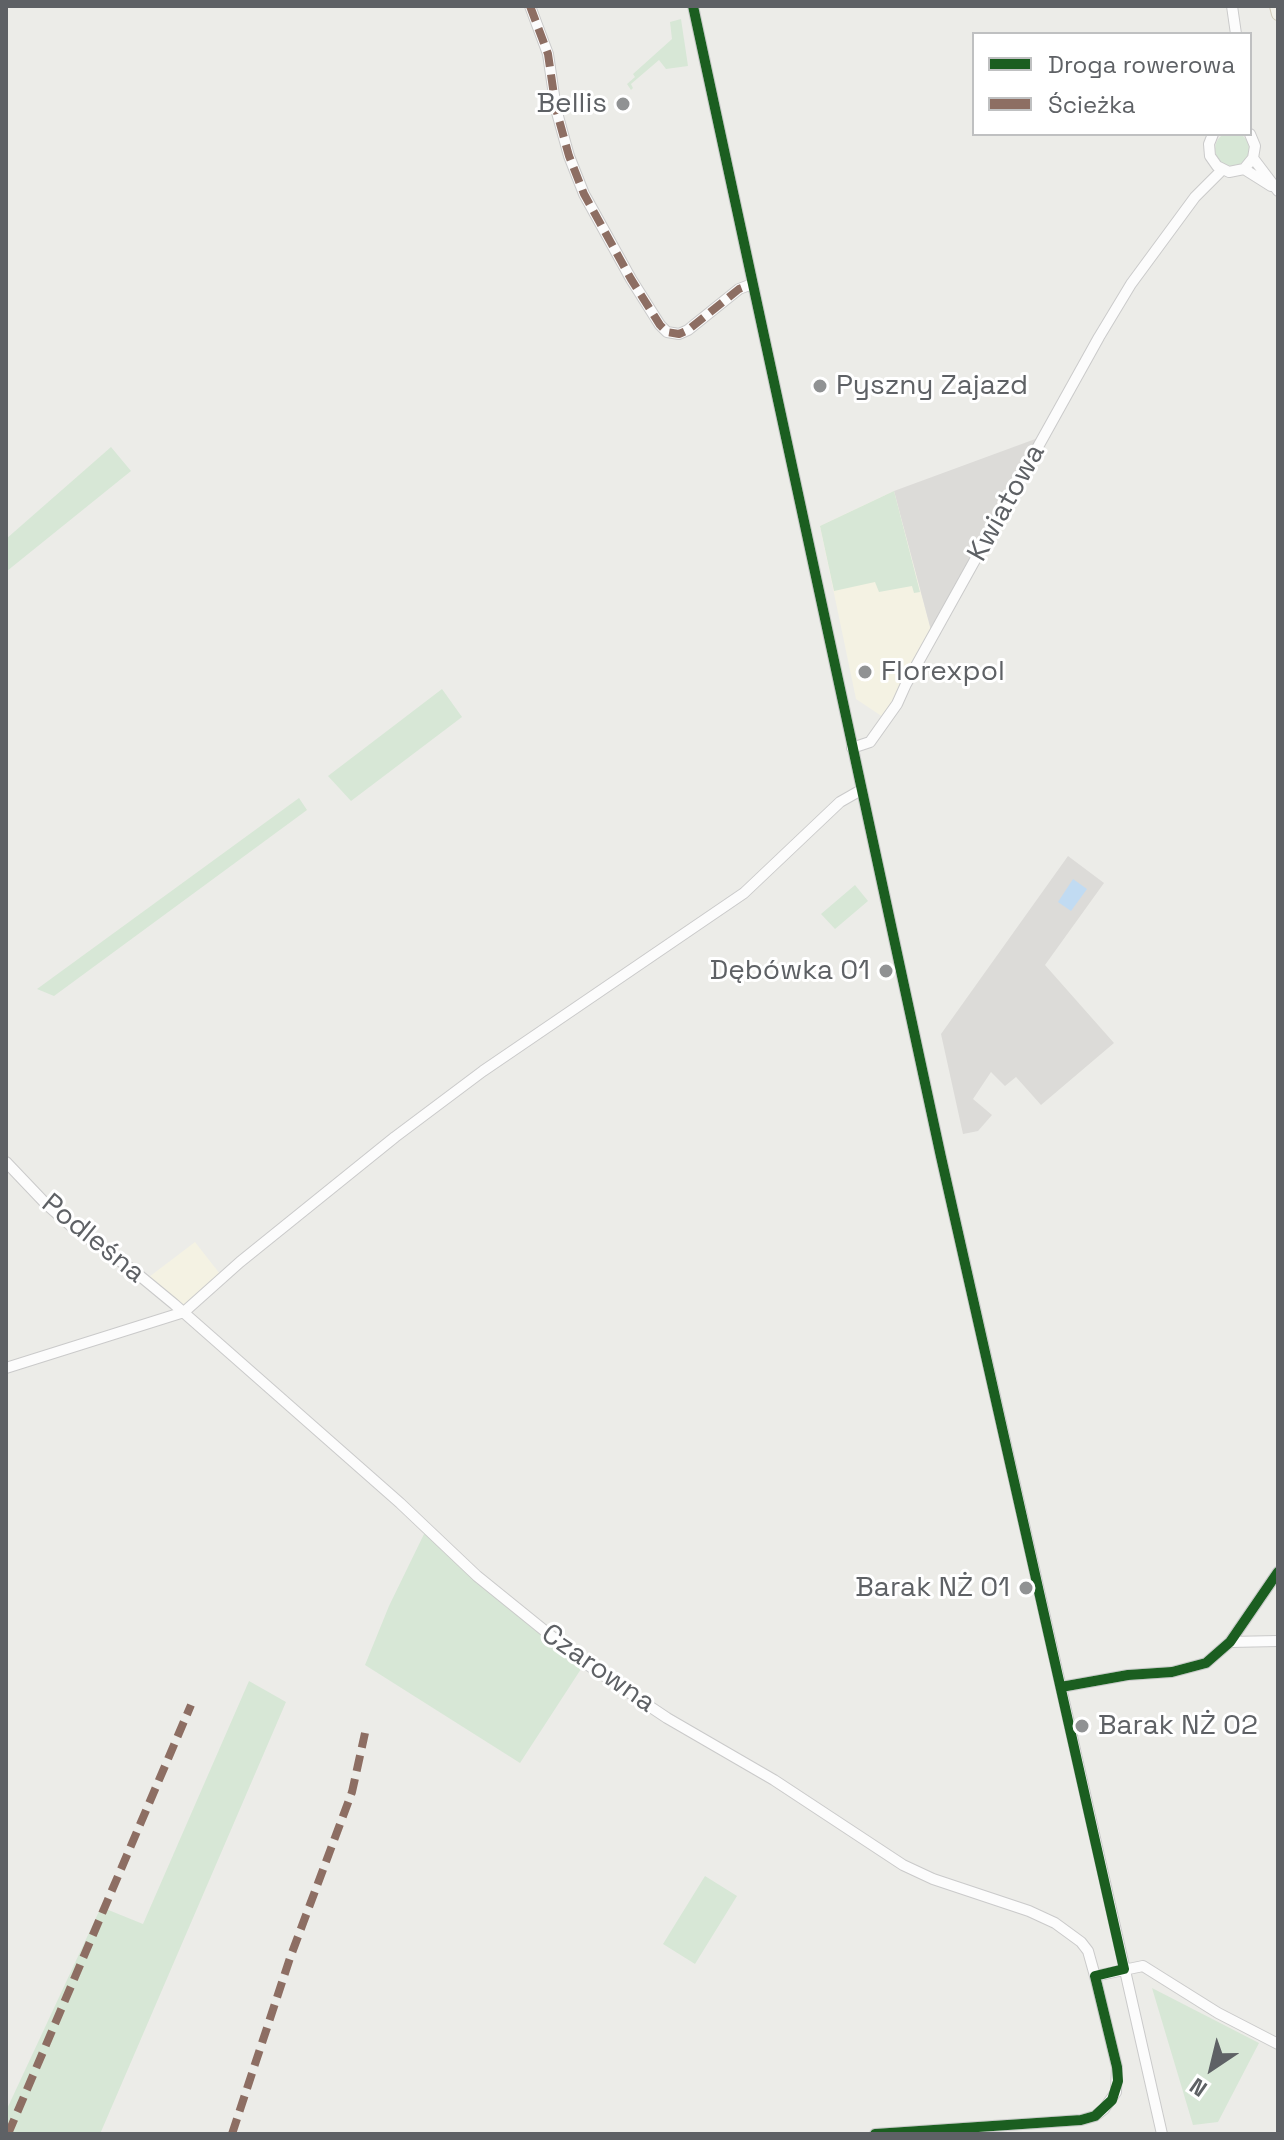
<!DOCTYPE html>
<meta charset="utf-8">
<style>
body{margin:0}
#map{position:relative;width:1284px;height:2140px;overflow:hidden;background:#ecece8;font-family:"Space Grotesk",sans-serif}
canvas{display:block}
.frame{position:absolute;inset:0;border:8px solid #5e6165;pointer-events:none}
.legend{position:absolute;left:972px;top:32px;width:280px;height:104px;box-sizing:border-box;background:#fff;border:2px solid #bfc0c1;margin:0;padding:10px 14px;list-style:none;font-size:24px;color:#5e6165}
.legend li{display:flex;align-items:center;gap:16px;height:40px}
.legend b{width:40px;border:2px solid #bfc0c1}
.north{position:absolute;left:1172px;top:2028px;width:80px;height:80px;-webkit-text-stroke:6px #fff;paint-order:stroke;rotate:215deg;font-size:22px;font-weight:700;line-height:32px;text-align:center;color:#5e6165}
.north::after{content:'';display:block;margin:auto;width:28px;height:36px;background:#5e6165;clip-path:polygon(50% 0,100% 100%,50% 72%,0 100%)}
</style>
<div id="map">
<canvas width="1284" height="2140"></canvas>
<div class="frame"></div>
<ul class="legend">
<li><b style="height:10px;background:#1b5e20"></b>Droga rowerowa</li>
<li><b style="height:10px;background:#8d6e63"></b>Ścieżka</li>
</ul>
<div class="north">N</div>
</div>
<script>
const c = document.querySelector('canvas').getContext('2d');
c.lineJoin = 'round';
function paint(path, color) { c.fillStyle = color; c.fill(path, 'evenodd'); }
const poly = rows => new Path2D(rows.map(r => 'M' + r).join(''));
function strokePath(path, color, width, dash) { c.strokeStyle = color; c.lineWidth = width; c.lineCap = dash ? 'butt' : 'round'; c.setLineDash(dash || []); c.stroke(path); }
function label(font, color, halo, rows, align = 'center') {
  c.font = font + ' "Space Grotesk",sans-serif'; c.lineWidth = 6; c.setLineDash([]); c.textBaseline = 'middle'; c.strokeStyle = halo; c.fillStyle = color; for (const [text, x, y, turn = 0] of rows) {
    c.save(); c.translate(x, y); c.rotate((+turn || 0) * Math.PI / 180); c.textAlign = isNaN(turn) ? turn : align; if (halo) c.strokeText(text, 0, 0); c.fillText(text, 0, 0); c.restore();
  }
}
const commercial = poly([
 [894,491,932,634,883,717,856,699,820,526],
 [195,1242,220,1274,184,1305,149,1277]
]);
const industrial = poly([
 [1038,438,932,634,894,491],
 [1068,856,1104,883,1045,965,1114,1043,1041,1105,1016,1077,1005,1086,991,1072,973,1099,992,1115,978,1131,963,1134,941,1034]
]);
const green = poly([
 [681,19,688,66,666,69,659,60,631,84,633,88,631,90,627,84,635,77,633,74,672,39,670,22],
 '1215 149a17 17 0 1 1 34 0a17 17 0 1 1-34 0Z',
 [111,447,131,471,7,571,6,539],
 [894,491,920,592,914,593,912,586,879,592,875,582,834,591,820,526],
 [442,689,462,717,351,801,328,776],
 [299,798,307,810,54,996,37,989],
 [855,885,868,901,835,929,821,914],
 [425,1532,461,1567,581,1669,520,1763,365,1665,389,1606],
 [249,1681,286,1702,100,2134,9,2134,6,2132,6,2111,101,1907,143,1924],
 [705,1876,737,1896,695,1964,663,1944],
 [1152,1988,1259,2043,1218,2122,1193,2125]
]);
const water = poly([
 [1073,879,1087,889,1071,911,1058,902]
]);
const minor = poly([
 [530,6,548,54,556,109,569,156,584,194,631,279,660,325,667,332,679,334,688,330,739,289,752,284],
 [693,6,941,1157,1162,2134],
 [1232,6,1236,34],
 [1213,134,1209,144,1210,156,1217,166,1229,172,1244,169,1253,158,1255,146,1250,134],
 [1253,158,1278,191],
 [1244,169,1271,186],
 [852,748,870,742,897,704,906,684,1099,337,1131,284,1195,197,1222,170],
 [6,1162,46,1204,71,1226,134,1271,174,1304,400,1503,477,1576,582,1661,667,1718,774,1780,903,1865,933,1879,1029,1911,1055,1923,1081,1942,1088,1951,1095,1976,1117,2067,1116,2092,1104,2109,1095,2116,1081,2120,875,2134],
 [6,1368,184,1312,240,1262,395,1137,483,1071,744,893,840,802,861,790],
 [1230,1642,1278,1641],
 [1061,1687,1128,1675,1172,1672,1206,1663,1230,1642,1278,1572],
 [1095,1976,1143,1966,1218,2013,1278,2044]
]);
const major = poly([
 [1276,6,1278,14]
]);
const quiet = poly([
 [530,6,548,54,556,109,569,156,584,194,631,279,660,325,667,332,679,334,688,330,739,289,752,284],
 [8,2134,191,1705],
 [232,2134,290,1958,352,1792,365,1733]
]);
const cycleway = poly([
 [693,6,941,1157,1124,1969,1095,1976,1117,2067,1118,2081,1112,2100,1095,2116,1081,2120,875,2134],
 [1061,1687,1128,1675,1172,1672,1206,1663,1230,1642,1278,1572]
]);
const markers = [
 [623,104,8,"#909293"],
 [820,386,8,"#909293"],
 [865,672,8,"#909293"],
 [886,971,8,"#909293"],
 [1026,1588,8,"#909293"],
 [1082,1726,8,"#909293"]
];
const poiNames = [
 ["Bellis",607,104],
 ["Pyszny Zajazd",836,386,"left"],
 ["Florexpol",881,672,"left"],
 ["Dębówka 01",870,971],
 ["Barak NŻ 01",1010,1588],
 ["Barak NŻ 02",1098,1726,"left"]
];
const streetNames = [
 ["Kwiatowa",1007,503,-61],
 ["Podleśna",93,1239,39],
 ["Czarowna",598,1669,35]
];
paint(commercial, '#f4f2e3');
paint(industrial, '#dcdbd8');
paint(green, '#d7e7d6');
paint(water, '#c1dbf2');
strokePath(minor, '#cacaca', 12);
strokePath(major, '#d2ccb9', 14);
strokePath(minor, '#fcfcfc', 10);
strokePath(major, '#f2f1ea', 12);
strokePath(quiet, '#8d6e63', 8, [16, 8]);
strokePath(cycleway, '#1b5e20', 10);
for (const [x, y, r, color] of markers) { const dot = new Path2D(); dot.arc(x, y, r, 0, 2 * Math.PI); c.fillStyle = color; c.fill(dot); strokePath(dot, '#fff', 3); }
label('28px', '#5e6165', '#fff', poiNames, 'right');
label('28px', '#5e6165', '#fff', streetNames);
</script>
